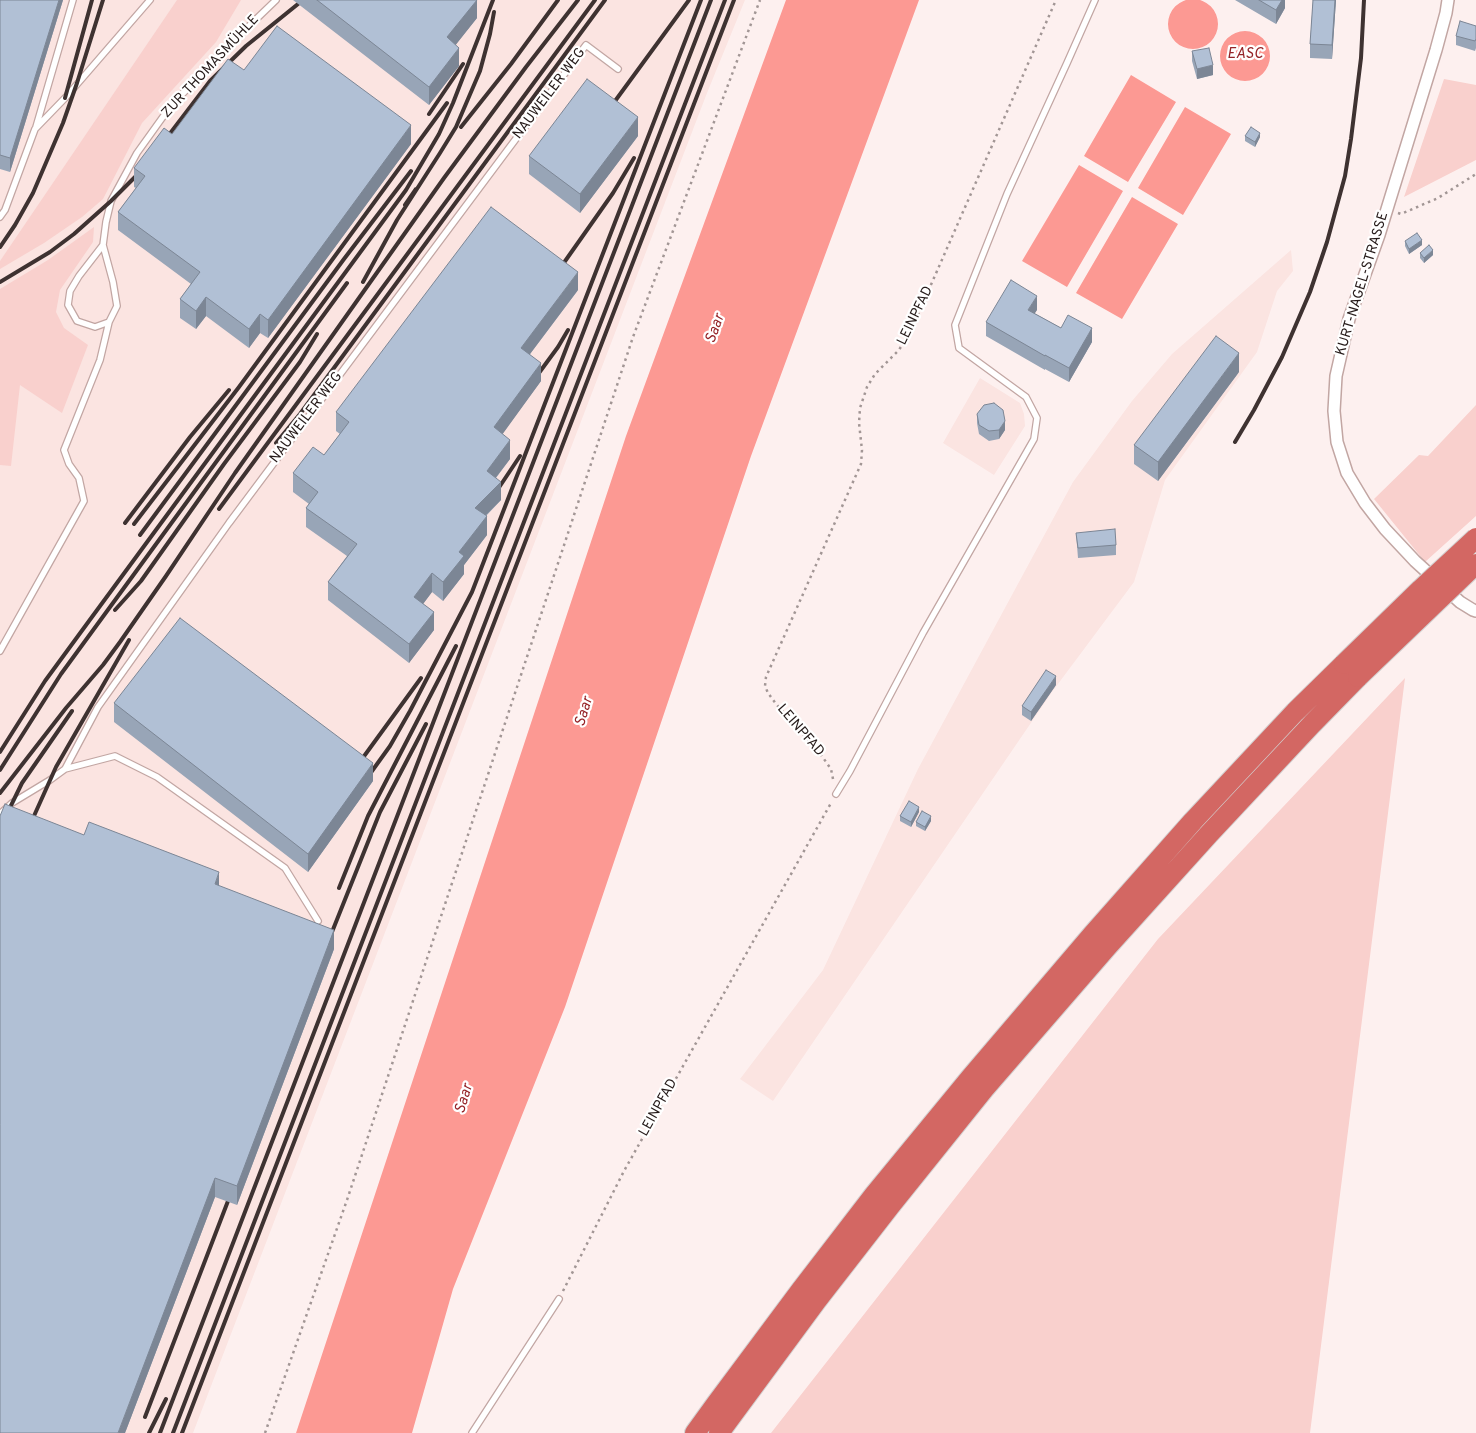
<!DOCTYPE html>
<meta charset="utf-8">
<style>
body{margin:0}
canvas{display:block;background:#fdf0ef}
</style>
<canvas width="1476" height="1433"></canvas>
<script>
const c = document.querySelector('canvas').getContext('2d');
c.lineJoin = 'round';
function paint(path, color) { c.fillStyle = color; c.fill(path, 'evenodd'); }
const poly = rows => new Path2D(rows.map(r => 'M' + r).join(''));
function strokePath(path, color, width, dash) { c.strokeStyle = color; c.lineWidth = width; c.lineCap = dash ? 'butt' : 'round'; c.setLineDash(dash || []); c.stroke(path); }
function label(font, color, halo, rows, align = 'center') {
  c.font = font + ' Overpass,sans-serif'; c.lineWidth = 4.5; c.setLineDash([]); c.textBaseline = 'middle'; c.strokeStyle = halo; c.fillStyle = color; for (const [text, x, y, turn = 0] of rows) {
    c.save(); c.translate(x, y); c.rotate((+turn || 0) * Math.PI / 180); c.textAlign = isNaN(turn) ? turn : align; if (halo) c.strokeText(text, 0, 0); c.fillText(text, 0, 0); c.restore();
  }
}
const built = poly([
 [0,0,745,0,707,93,193,1433,0,1433],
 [1291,250,1293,271,1277,291,1257,352,1165,480,1134,582,1052,692,773,1101,740,1079,823,970,918,769,1073,482,1132,401,1172,354],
 [980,378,1020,403,1024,414,1025,426,994,475,943,443]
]);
const green = poly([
 [177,0,241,0,216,42,142,123,103,199,82,217,44,243,0,269,0,261],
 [1444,79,1476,85,1476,160,1404,197],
 [94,227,93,242,60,290,56,312,64,328,88,345,62,413,20,385,11,466,0,465,0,289,48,260],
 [1476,405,1476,516,1425,562,1374,499,1419,455,1428,456],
 [1405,678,1310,1433,771,1433,1158,939]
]);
const water = poly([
 '1168 24a25 25 0 1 1 50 0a25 25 0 1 1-50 0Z',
 [786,0,919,0,751,456,565,1007,453,1289,412,1433,296,1433,626,436],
 '1220 56a25 25 0 1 1 50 0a25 25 0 1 1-50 0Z',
 [1131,75,1176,102,1128,182,1084,156],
 [1185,107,1231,134,1183,215,1138,188],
 [1079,165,1123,191,1067,287,1022,261],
 [1132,197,1178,224,1122,319,1076,293]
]);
const path = poly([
 [1398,213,1401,214,1438,198,1476,174],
 [833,779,831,769,819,752,776,704,768,693,765,686,766,677,861,464,862,450,859,423,860,408,867,387,875,374,899,350,912,328,1056,0],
 [563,1291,624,1171,831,803],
 [265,1433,347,1200,633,337,760,0]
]);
const lane = poly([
 [36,127,73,0],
 [0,217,5,210,35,129,66,97,150,0],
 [103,245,106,222,111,201,137,153,170,107,222,52,276,0],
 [0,651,84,501,79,478,69,464,64,450,100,360,109,322,117,306,113,282,103,245,79,276,70,291,68,305,77,321,95,327,109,322],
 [65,769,115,756,157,777,285,868,318,921],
 [836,794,850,771,923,633,1034,439,1037,418,1026,397,959,348,955,325,1007,194,1067,63,1095,0],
 [0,814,12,803,50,780,65,769,98,707,229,523,586,45,618,69],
 [472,1433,559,1299]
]);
const street = poly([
 [1448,0,1446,13,1436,50,1379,235,1349,319,1336,376,1334,411,1337,442,1347,473,1365,503,1385,529,1415,561,1460,602,1473,610,1476,611]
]);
const highway = poly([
 [695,1433,716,1404,801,1290,874,1195,971,1077,1093,934,1193,821,1295,712,1344,664],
 [719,1433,817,1300,890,1206,984,1089,1107,947,1209,834,1312,724,1358,677]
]);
const rail = poly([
 [65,98,92,0],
 [607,112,689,0],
 [429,114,463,64],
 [461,127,511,64,558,0],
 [162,144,210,81,246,46,303,0],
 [405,205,416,189],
 [0,247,15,225,33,193,63,123,77,83,103,0],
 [556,274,613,193,634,158],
 [0,282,50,252,74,234,111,201,144,168],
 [363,282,397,220,440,153,456,127,480,71,490,34,494,12],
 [536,377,558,347,568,330],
 [1235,442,1254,410,1282,357,1310,292,1327,242,1345,176,1351,139,1361,58,1364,0],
 [276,443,300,414,605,0],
 [494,495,520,456],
 [219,509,595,0],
 [125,523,190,437,229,390],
 [134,524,239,387,447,103],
 [140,535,344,259,411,171],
 [115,610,141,581,224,464,300,362,317,334],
 [0,752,45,681,89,621,406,190,439,134,453,103,493,0],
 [362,759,421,678],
 [0,770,61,674,347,283],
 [367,778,390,746,410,711,472,592,701,0],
 [0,793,66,708,103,665,120,642,166,576,235,473,444,178,526,67,578,0],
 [29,827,56,767,129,640],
 [0,828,22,783,72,711],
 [339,888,368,816,456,646],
 [328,942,380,812,426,724],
 [145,1417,228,1201],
 [149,1433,166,1399],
 [160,1433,711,0],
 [173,1433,725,0],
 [182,1433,734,0]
]);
const highwayBridge = poly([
 [1344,664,1421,589,1476,538],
 [1358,677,1476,564]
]);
const wall = poly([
 [0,0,63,0,10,172,0,169],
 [293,0,477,0,477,18,455,45,459,66,429,105],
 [1235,0,1285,0,1285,8,1276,24],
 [1313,0,1336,0,1332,59,1310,58,1310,44],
 [1476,26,1476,48,1475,51,1456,45,1456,36],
 [1192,51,1213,75,1197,79,1192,61],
 [244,70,411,144,268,338,260,333,249,348,206,316,196,329,180,318,180,299,191,284,118,230,118,212,136,188,134,187,134,168],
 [638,136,580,213,529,174,529,156],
 [1245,136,1260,137,1255,147,1245,141],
 [1405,241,1422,245,1409,254,1405,246],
 [1420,253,1433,255,1424,263,1420,258],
 [578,290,530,354,541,381,502,434,510,459,496,478,501,500,486,516,487,535,464,565,464,574,443,601,432,592,423,604,434,630,409,663,328,600,328,582,347,556,306,527,306,508,309,504,293,492,293,473,324,455,340,434,336,431,336,412],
 [1037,310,1034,313,1061,328,1092,342,1069,382,1045,369,1045,370,986,336,986,322],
 [1239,372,1158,481,1134,464,1134,445],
 [977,414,1005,430,999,439,989,441,979,434,977,423],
 [1076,533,1116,545,1116,555,1078,558],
 [1056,685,1031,721,1022,715,1022,706],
 [114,703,373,781,308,872,114,722],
 [919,812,911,827,900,821,900,816],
 [931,821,925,831,916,826,916,822],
 [219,886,334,949,237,1205,215,1197,125,1433]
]);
const shadedWall = poly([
 [59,0,63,0,10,172,10,158],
 [477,0,477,18,447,56,447,37],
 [1282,0,1285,0,1285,8,1276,24,1276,10],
 [1335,0,1336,0,1332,59,1332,45],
 [459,48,459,66,429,105,429,87],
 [1213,65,1213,75,1197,79,1197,69],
 [638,117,638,136,580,213,580,194],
 [411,125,411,144,268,338,268,320],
 [1260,133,1260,137,1255,147,1255,142],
 [1422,240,1422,245,1409,254,1409,249],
 [1433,250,1433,255,1424,263,1424,258],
 [578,272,578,290,521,366,521,348],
 [1037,296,1037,310,1028,324,1028,310],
 [206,297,206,316,196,329,196,311],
 [260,314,260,333,249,348,249,329],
 [1092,328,1092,342,1069,382,1069,368],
 [1239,353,1239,372,1158,481,1158,462],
 [541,363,541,381,494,446,494,427],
 [1005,421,1005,430,999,439,999,430],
 [510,440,510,459,487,489,487,471],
 [501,482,501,500,475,526,475,508],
 [487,516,487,535,464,565,464,574,443,601,443,582,459,552],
 [432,573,432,592,414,616,414,597],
 [434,612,434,630,409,663,409,644],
 [1056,676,1056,685,1031,721,1031,712],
 [373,763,373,781,308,872,308,854],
 [919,807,919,812,911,827,911,822],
 [931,816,931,821,925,831,925,827],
 [219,872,219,891,215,884],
 [334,930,334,949,237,1205,237,1186],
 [215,1178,215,1197,125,1433,118,1433]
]);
const building = poly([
 [0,0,59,0,10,158,0,155,0,0],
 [317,0,477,0,447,37,459,48,429,87,317,0],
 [1259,0,1282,0,1276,10,1259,0],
 [1313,0,1335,0,1332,45,1310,44,1313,0],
 [1460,21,1476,26,1476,39,1475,41,1456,36,1460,21],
 [277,26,411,125,268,320,260,314,249,329,206,297,196,311,180,299,200,272,118,212,145,176,134,168,164,128,172,134,228,59,244,70,277,26],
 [1209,48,1213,65,1197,69,1192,51,1209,48],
 [587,79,638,117,580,194,529,156,587,79],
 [1251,127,1260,133,1255,142,1245,136,1251,127],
 [491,207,578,272,521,348,541,363,494,427,510,440,487,471,501,482,475,508,487,516,459,552,464,556,443,582,432,573,414,597,434,612,409,644,328,582,357,544,306,508,318,492,293,473,313,447,324,455,349,422,336,412,491,207],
 [1417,233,1422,240,1409,249,1405,241,1417,233],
 [1429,245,1433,250,1424,258,1420,253,1429,245],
 [1011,280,1037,296,1028,310,1061,328,1068,315,1092,328,1069,368,1045,355,1045,356,986,322,1011,280],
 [1216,336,1239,353,1158,462,1134,445,1216,336],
 [994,403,1003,410,1005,421,999,430,989,431,979,425,977,414,984,405,994,403],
 [1115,529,1116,545,1078,548,1076,533,1115,529],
 [180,618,373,763,308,854,114,703,180,618],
 [1046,670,1056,676,1031,712,1022,706,1046,670],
 [909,801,919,807,911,822,900,816,909,801],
 [5,804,84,835,89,822,219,872,215,884,334,930,237,1186,215,1178,118,1433,0,1433,0,816,5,804],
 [922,811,931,816,925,827,916,822,922,811]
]);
const streetNames = [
 ["ZUR THOMASMÜHLE",211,67,-47],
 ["NAUWEILER WEG",550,94,-53],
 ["KURT-NAGEL-STRASSE",1363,284,-73],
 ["LEINPFAD",916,316,-64],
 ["NAUWEILER WEG",307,418,-53],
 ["LEINPFAD",800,731,49],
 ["LEINPFAD",659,1108,-61]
];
const waterNames = [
 ["EASC",1245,55],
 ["Saar",716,329,-70],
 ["Saar",585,712,-73],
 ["Saar",465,1099,-73]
];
paint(built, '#fbe4e1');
paint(green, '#f9d0cd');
paint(water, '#fc9993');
strokePath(lane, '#c2a6a3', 8);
strokePath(street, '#c2a6a3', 14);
strokePath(highway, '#d3d1d1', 22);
strokePath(path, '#a29695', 2.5, [2.5, 4]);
strokePath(lane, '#fff', 5.5);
strokePath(street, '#fff', 11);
strokePath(highway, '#d36763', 20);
strokePath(rail, '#3e3231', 4);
strokePath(highwayBridge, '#d3d1d1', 22, []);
strokePath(highwayBridge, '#d36763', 20);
paint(wall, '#98a5b7');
paint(shadedWall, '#7c8695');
paint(building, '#b1c0d5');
strokePath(building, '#7c8695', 1);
label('14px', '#251a19', '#fff', streetNames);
label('italic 15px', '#952327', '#fff', waterNames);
</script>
